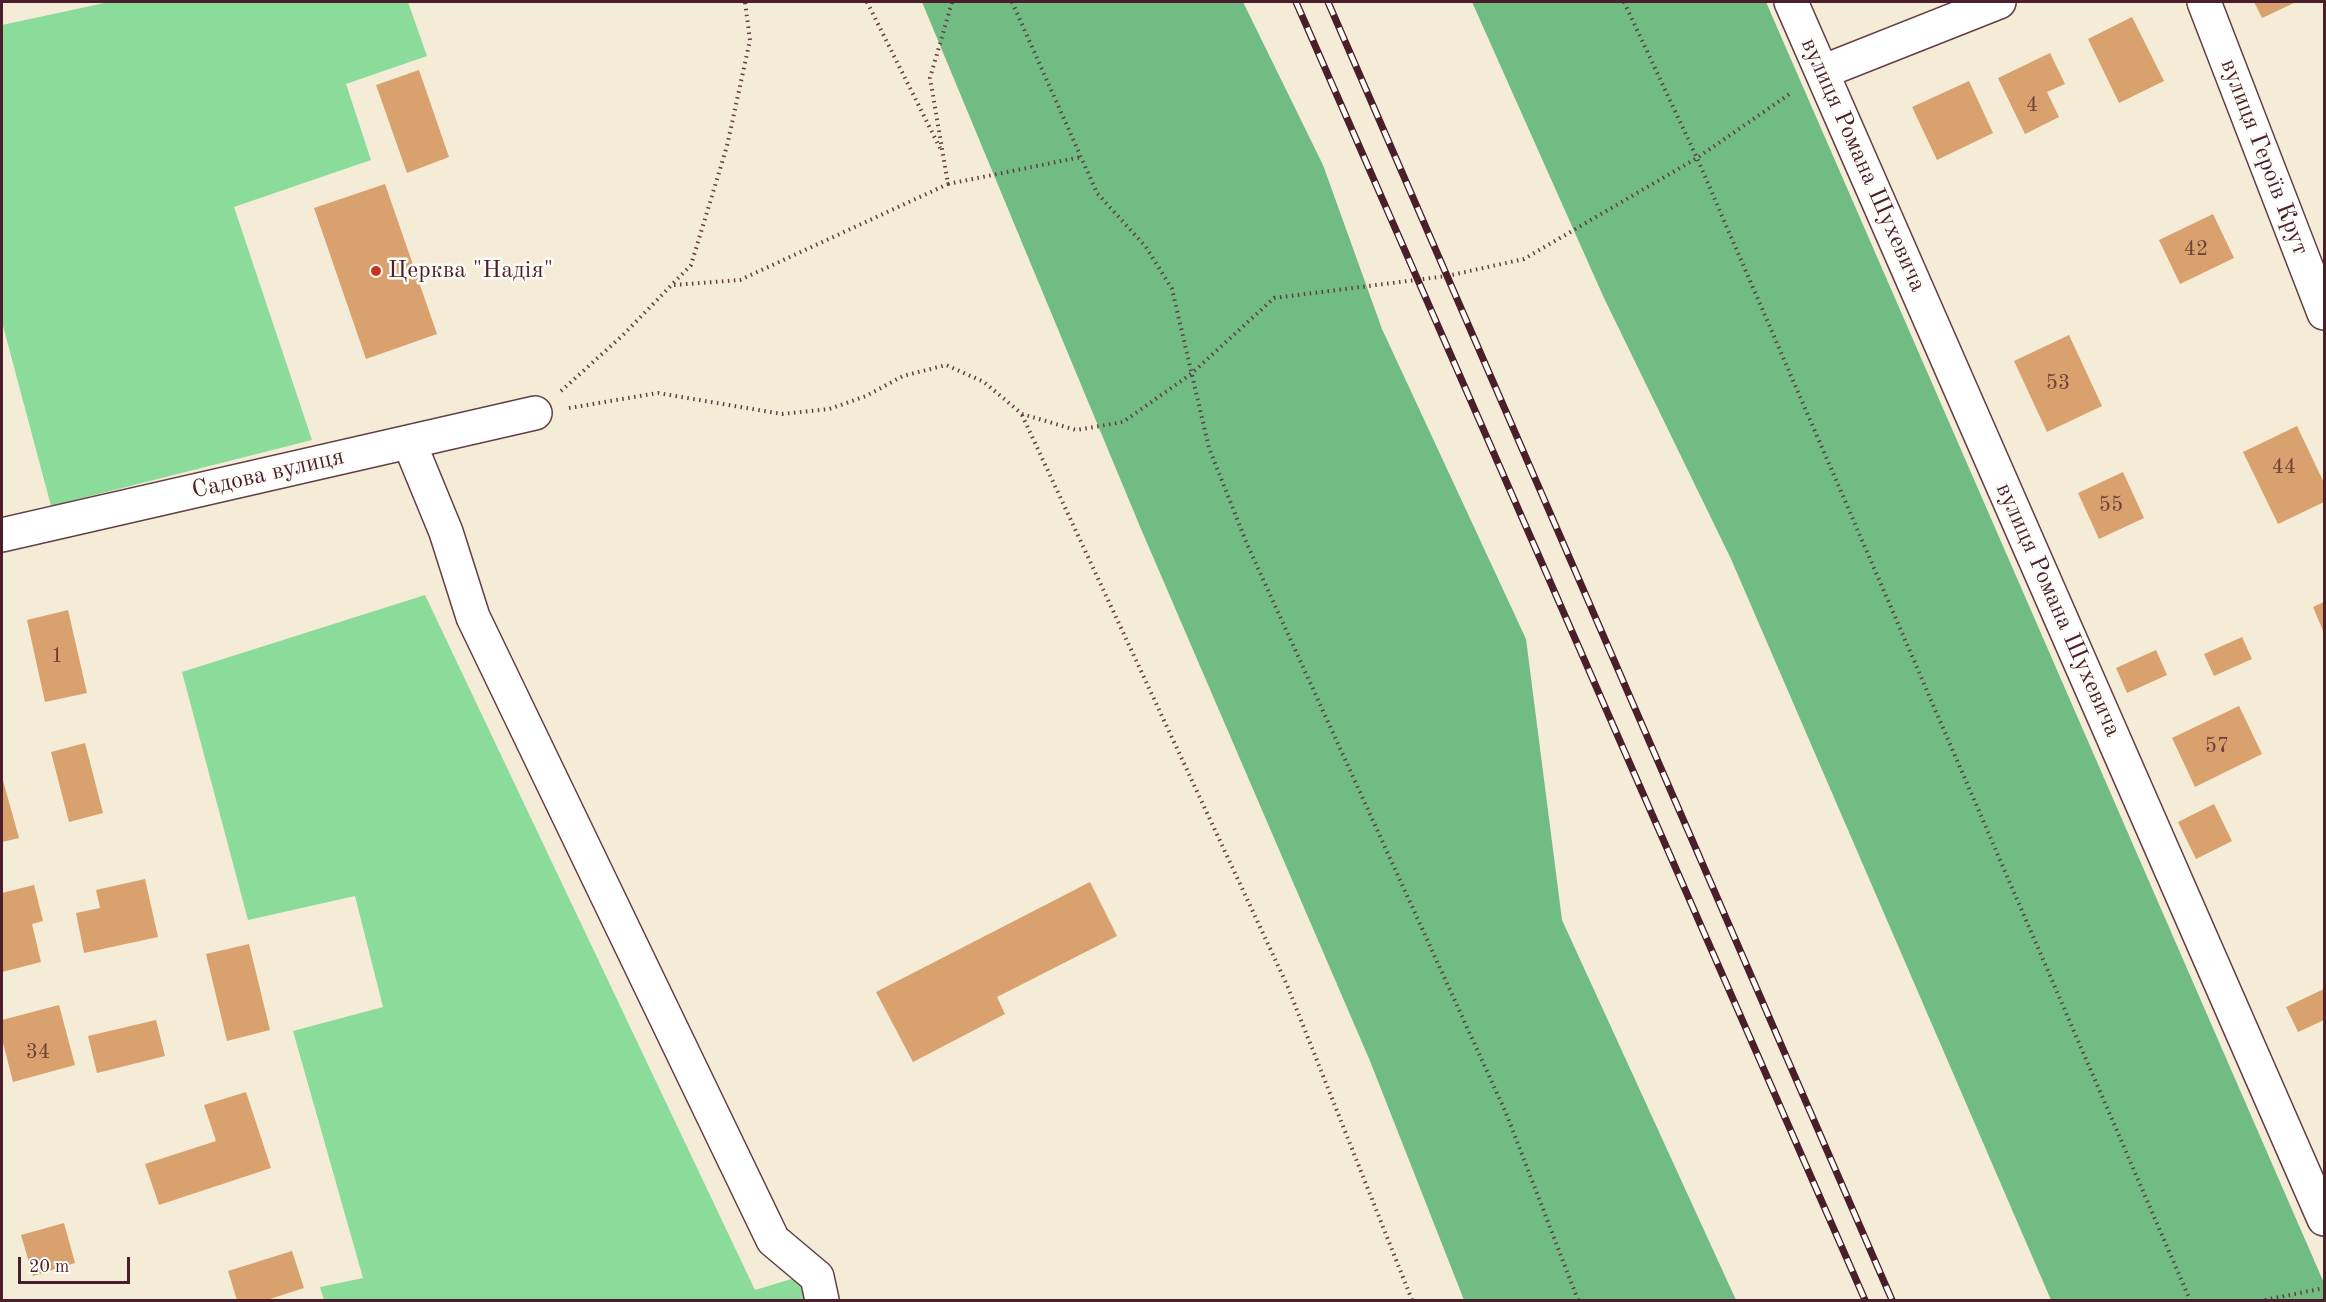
<!DOCTYPE html>
<meta charset="utf-8">
<style>
body{margin:0}
#map{position:relative;width:2326px;height:1302px;overflow:hidden;background:#f4ecd6;font-family:"Old Standard TT",serif}
canvas{display:block}
.frame{position:absolute;inset:0;border:3px solid #4a1f2b;pointer-events:none}
.scale{position:absolute;left:18px;top:1257px;width:112px;height:27px;box-sizing:border-box;border:3px solid #4a1f2b;border-top:0;padding-left:8px;font-size:18px;line-height:21px;white-space:nowrap;color:#4a1f2b;-webkit-text-stroke:4px #fdfcf7;paint-order:stroke}
</style>
<div id="map">
<canvas width="2326" height="1302"></canvas>
<div class="frame"></div>
<div class="scale">20 m</div>
</div>
<script>
const c = document.querySelector('canvas').getContext('2d');
c.lineJoin = 'round';
function paint(path, color) { c.fillStyle = color; c.fill(path, 'evenodd'); }
const poly = rows => new Path2D(rows.map(r => 'M' + r).join(''));
function strokePath(path, color, width, dash) { c.strokeStyle = color; c.lineWidth = width; c.lineCap = dash ? 'butt' : 'round'; c.setLineDash(dash || []); c.stroke(path); }
function label(font, color, halo, rows, align = 'center') {
  c.font = font + ' "Old Standard TT",serif'; c.lineWidth = 5; c.setLineDash([]); c.textBaseline = 'middle'; c.strokeStyle = halo; c.fillStyle = color; for (const [text, x, y, turn = 0] of rows) {
    c.save(); c.translate(x, y); c.rotate((+turn || 0) * Math.PI / 180); c.textAlign = isNaN(turn) ? turn : align; if (halo) c.strokeText(text, 0, 0); c.fillText(text, 0, 0); c.restore();
  }
}
const green = poly([
 [109,2,408,2,427,56,346,84,371,160,234,207,312,440,51,506,2,322,2,25],
 [425,595,755,1290,798,1277,808,1300,324,1300,320,1287,363,1278,293,1031,383,1007,355,896,248,920,182,672]
]);
const forest = poly([
 [922,2,1243,2,1323,165,1382,329,1526,639,1562,920,1736,1300,1464,1300,1370,1061,1141,529],
 [1472,2,1766,2,2324,1283,2324,1300,2051,1300,1731,559,1604,298]
]);
const building = poly([
 [2254,2,2296,2,2262,18],
 [2132,17,2164,81,2119,103,2088,39],
 [2050,53,2065,84,2047,92,2059,117,2025,134,1998,78],
 [419,70,449,157,407,173,376,85],
 [1969,81,1993,133,1937,160,1912,107],
 [385,184,437,334,366,359,314,208],
 [2213,214,2234,258,2180,284,2159,240],
 [2069,335,2102,406,2047,432,2014,361],
 [2297,426,2324,483,2324,502,2278,524,2243,452],
 [2123,472,2144,518,2099,539,2078,493],
 [2324,602,2324,633,2313,607],
 [68,610,87,693,45,702,27,620],
 [2242,637,2252,659,2214,676,2204,654],
 [2156,650,2167,675,2127,693,2116,668],
 [2239,706,2262,754,2195,787,2172,738],
 [85,743,103,813,69,822,51,752],
 [2,777,19,838,2,842],
 [2214,804,2232,841,2196,859,2178,822],
 [145,879,158,937,84,953,76,913,100,908,96,890],
 [1090,882,1117,936,997,997,1005,1014,913,1062,876,992],
 [34,885,43,921,32,924,41,962,2,972,2,893],
 [249,944,270,1030,227,1041,206,954],
 [2324,989,2324,1020,2298,1032,2286,1007],
 [59,1005,75,1065,13,1082,2,1039,2,1020],
 [156,1020,165,1056,97,1073,88,1036],
 [246,1092,271,1168,159,1205,145,1164,216,1141,204,1105],
 [64,1223,75,1263,33,1276,21,1235],
 [292,1251,304,1288,267,1300,237,1300,228,1271]
]);
const path = poly([
 [867,2,940,148],
 [1012,2,1097,193,1146,247,1172,289,1209,448,1247,544,1506,1113,1578,1300],
 [1624,2,1697,158,2190,1300],
 [948,184,1081,157],
 [674,285,740,280,948,184,930,78,952,2],
 [561,391,623,335,691,265,727,146,750,40,745,2],
 [569,408,658,393,782,414,829,409,866,396,903,376,946,365,984,382,1022,414,1076,430,1123,422,1191,374,1274,298,1447,276,1524,259,1697,158,1791,93],
 [1022,415,1287,985,1412,1300],
 [2265,1300,2324,1288]
]);
const minor = poly([
 [1791,2,2324,1219],
 [2204,2,2324,313],
 [1822,72,1999,2],
 [409,442,446,532,473,617,773,1240,817,1277,822,1300],
 [2,535,535,413]
]);
const rail = poly([
 [1296,2,1865,1300],
 [1328,2,1892,1300]
]);
const markers = [
 [376,271,6,"#c8321e"]
];
const numberNames = [
 ["4",2032,105],
 ["42",2196,249],
 ["53",2058,383],
 ["44",2284,467],
 ["55",2111,505],
 ["1",57,656],
 ["57",2217,746],
 ["34",38,1052]
];
const streetNames = [
 ["вулиця Героїв Крут",2264,157,69],
 ["вулиця Романа Шухевича",1863,165,66],
 ["Садова вулиця",268,474,-13],
 ["вулиця Романа Шухевича",2058,610,66]
];
const poiNames = [
 ["Церква \"Надія\"",388,271]
];
paint(green, '#8bdc9b');
paint(forest, '#70bc83');
paint(building, '#d9a16d');
strokePath(minor, '#643e45', 36);
strokePath(path, '#643e45', 4, [1.5, 4.5]);
strokePath(minor, '#fff', 33);
strokePath(rail, '#4a1f2b', 7);
strokePath(rail, '#fdfcf7', 4.5, [14]);
for (const [x, y, r, color] of markers) { const dot = new Path2D(); dot.arc(x, y, r, 0, 2 * Math.PI); c.fillStyle = color; c.fill(dot); strokePath(dot, '#fdfcf7', 2); }
label('21px', '#6e403c', null, numberNames);
label('24px', '#4a1f2b', '#fdfcf7', streetNames);
label('24px', '#4a1f2b', '#fdfcf7', poiNames, 'left');
</script>
